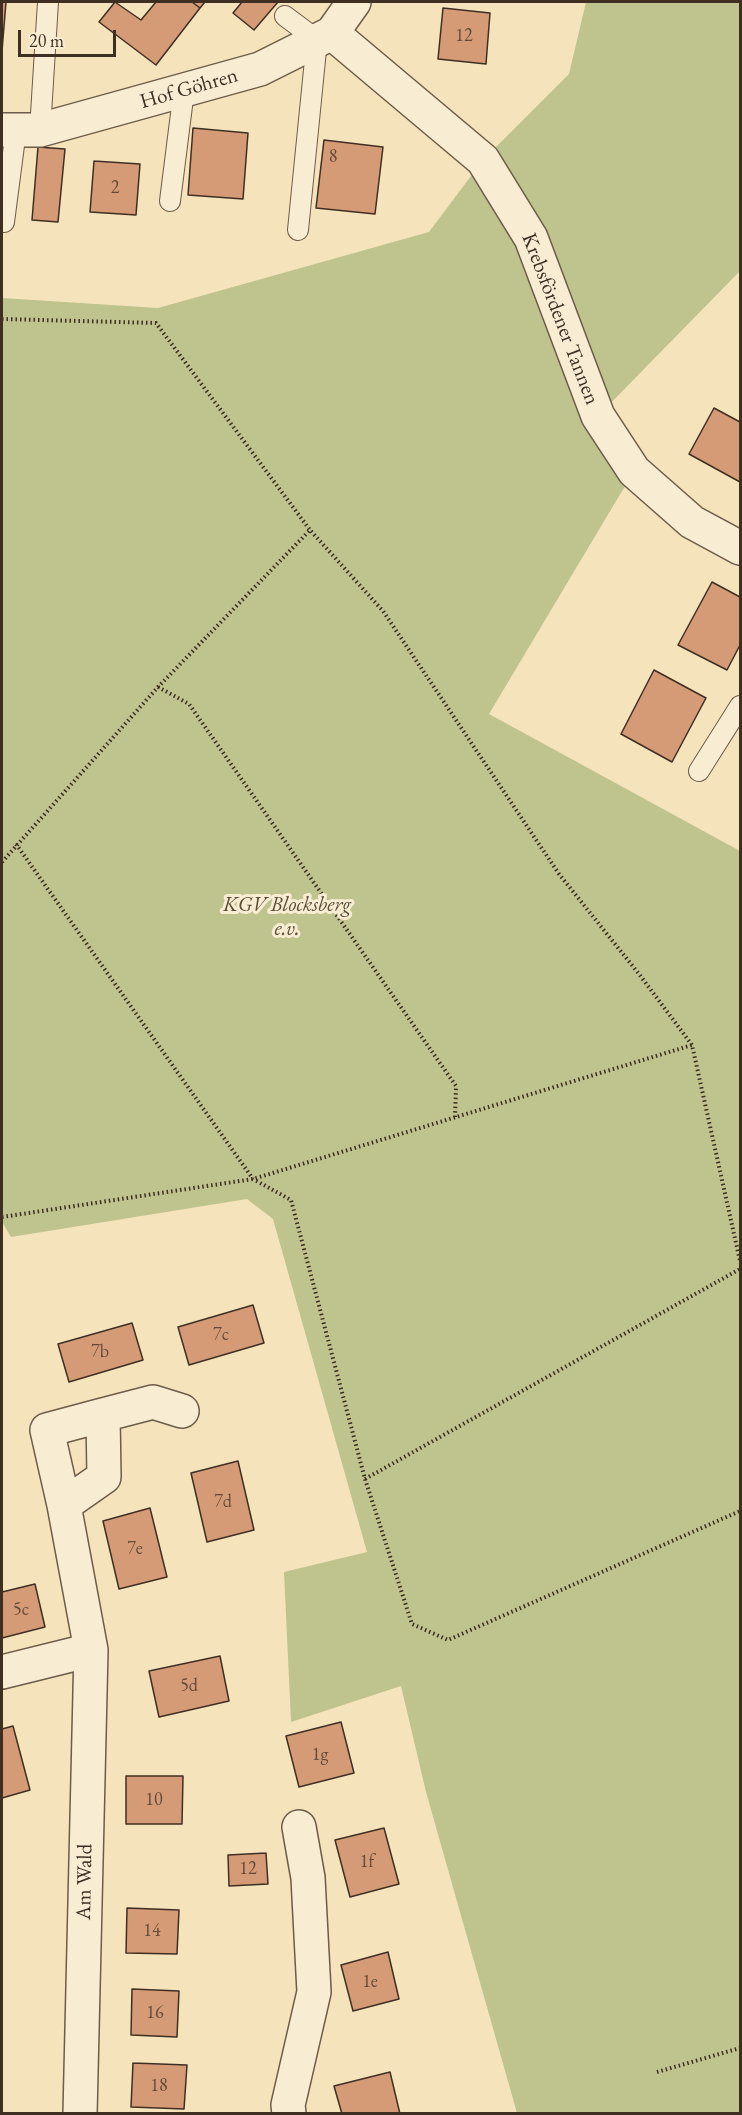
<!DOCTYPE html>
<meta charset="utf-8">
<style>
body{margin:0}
#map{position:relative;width:742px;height:2115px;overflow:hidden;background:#f5e3bc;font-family:"EB Garamond",serif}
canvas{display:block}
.frame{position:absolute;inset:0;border:3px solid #3f2f23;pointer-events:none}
.scale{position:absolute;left:18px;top:30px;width:98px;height:27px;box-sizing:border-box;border:3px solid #3f2f23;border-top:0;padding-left:8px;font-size:18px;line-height:21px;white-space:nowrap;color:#3f2f23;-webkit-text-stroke:4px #f8edd3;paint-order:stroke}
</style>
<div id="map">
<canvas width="742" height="2115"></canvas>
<div class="frame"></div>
<div class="scale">20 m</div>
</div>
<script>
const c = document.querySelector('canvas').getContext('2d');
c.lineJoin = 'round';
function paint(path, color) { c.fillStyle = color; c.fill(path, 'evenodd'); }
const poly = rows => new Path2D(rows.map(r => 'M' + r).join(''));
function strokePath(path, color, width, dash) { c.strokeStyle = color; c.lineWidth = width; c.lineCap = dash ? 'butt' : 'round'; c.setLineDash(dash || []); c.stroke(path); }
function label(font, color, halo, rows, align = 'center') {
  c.font = font + ' "EB Garamond",serif'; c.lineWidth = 6; c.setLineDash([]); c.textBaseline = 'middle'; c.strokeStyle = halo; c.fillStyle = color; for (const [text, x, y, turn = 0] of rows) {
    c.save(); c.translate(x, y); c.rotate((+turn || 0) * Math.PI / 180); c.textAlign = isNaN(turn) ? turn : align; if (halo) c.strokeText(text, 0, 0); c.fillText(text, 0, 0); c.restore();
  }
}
const green = poly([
 [586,2,740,2,740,271,598,416,634,471,489,714,740,851,740,2113,517,2113,426,1792,401,1686,291,1722,284,1572,367,1552,273,1219,247,1199,11,1237,2,1222,2,298,158,308,429,232,483,160,569,74]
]);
const building = poly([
 [2,2,6,2,2,51,2,2],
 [115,2,141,20,156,2,192,2,200,8,156,65,99,22,115,2],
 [192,2,205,2,200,8,192,2],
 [242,2,278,2,254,30,233,13,242,2],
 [443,8,490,13,486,64,438,59,443,8],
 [193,128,248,133,243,199,188,195,193,128],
 [324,140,383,147,375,214,316,208,324,140],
 [38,147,65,149,58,222,32,220,38,147],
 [94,161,140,164,136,215,90,212,94,161],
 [714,408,740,422,740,482,689,454,714,408],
 [712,582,740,597,740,645,727,670,678,645,712,582],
 [654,670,706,698,672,762,621,734,654,670],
 [253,1305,264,1343,189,1365,178,1327,253,1305],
 [132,1323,143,1360,69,1382,58,1344,132,1323],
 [238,1461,254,1530,207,1542,191,1473,238,1461],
 [150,1508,167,1577,119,1589,103,1521,150,1508],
 [35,1584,45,1627,2,1638,2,1592,35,1584],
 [220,1656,229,1701,159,1717,149,1671,220,1656],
 [341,1722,354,1773,299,1787,286,1736,341,1722],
 [13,1726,30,1790,2,1798,2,1729,13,1726],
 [126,1776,183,1776,182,1824,126,1824,126,1776],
 [384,1828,399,1884,350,1897,335,1840,384,1828],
 [266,1853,268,1884,229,1886,228,1855,266,1853],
 [127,1908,179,1910,177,1954,126,1953,127,1908],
 [388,1952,399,1999,353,2011,341,1965,388,1952],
 [132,1989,179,1991,177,2037,131,2035,132,1989],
 [133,2063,187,2065,184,2109,131,2107,133,2063],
 [390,2072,400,2114,342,2114,334,2086,390,2072]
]);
const path = poly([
 [2,319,156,323,310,530],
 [158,687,189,704,456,1086,455,1117],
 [16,844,253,1179,291,1200,365,1479,412,1624,448,1640,740,1511],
 [2,862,158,687,310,530,383,611,559,874,639,974,692,1045],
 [2,1217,253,1179,692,1045,740,1261],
 [365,1479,740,1269],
 [657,2072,740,2048]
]);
const service = poly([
 [285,16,317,40,298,230],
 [40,130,48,2],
 [170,201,184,90],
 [4,222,16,130],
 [699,771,740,706]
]);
const minor = poly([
 [332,33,483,160,531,238,598,416,634,471,692,522,740,548],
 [2,130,40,130,260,69,332,33,354,2],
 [103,1415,153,1402,182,1411],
 [64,1505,104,1477,103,1415,47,1430,64,1505,91,1650,80,2114],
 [2,1672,91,1650],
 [289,2114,288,2105,314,1992,308,1878,299,1827]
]);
const numberNames = [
 ["12",464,36],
 ["8",333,157],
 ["2",115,188],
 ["7c",221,1335],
 ["7b",100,1352],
 ["7d",223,1502],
 ["7e",135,1549],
 ["5c",21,1610],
 ["5d",189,1686],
 ["1g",320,1755],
 ["10",154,1800],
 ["1f",367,1862],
 ["12",248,1869],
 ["14",152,1931],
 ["1e",370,1982],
 ["16",155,2013],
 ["18",159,2086]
];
const streetNames = [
 ["Hof Göhren",189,89,-16],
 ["Krebsfördener Tannen",560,319,69],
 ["Am Wald",85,1882,-89]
];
const parkNames = [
 ["KGV Blocksberg",287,905],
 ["e.v.",287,929]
];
paint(green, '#bfc38e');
paint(building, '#d49b76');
strokePath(building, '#3f2f23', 1.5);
strokePath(service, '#6c5c49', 22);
strokePath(minor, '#6c5c49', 36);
strokePath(path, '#3f2f23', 4, [1.5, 3]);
strokePath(service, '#f8edd3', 20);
strokePath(minor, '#f8edd3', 33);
label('18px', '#644a38', null, numberNames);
label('21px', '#3f2f23', '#f8edd3', streetNames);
label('italic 21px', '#594d38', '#f8edd3', parkNames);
</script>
